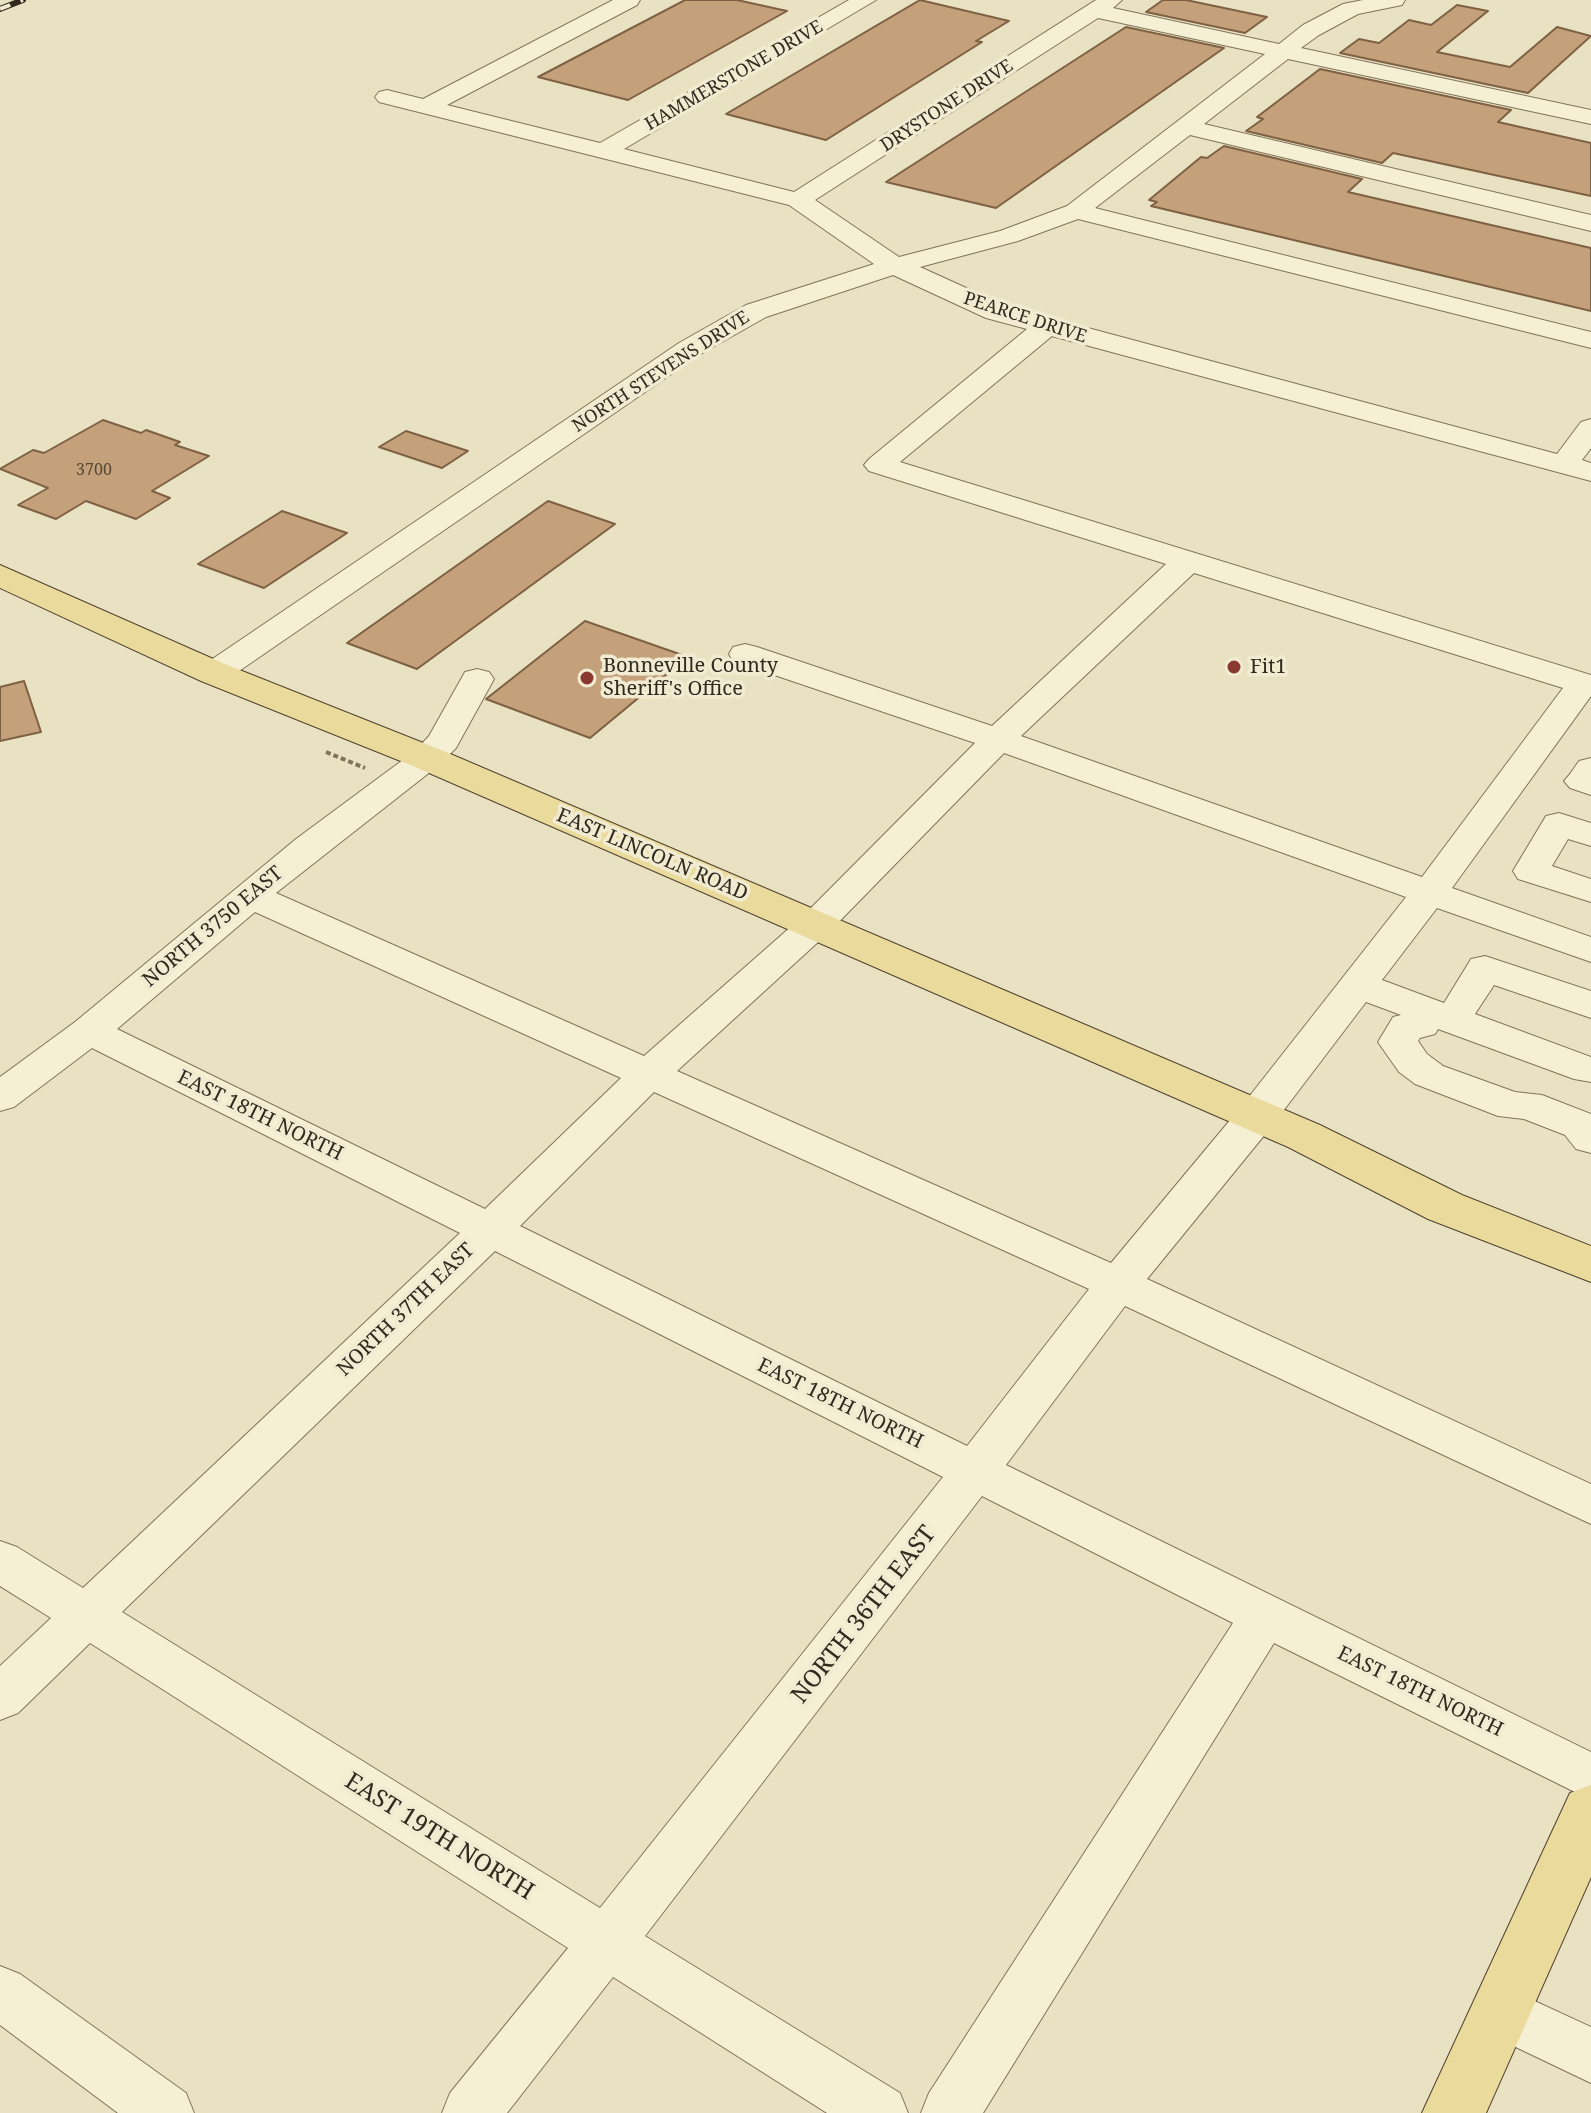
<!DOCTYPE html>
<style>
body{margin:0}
canvas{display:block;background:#e9e2c2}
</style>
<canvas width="1591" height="2113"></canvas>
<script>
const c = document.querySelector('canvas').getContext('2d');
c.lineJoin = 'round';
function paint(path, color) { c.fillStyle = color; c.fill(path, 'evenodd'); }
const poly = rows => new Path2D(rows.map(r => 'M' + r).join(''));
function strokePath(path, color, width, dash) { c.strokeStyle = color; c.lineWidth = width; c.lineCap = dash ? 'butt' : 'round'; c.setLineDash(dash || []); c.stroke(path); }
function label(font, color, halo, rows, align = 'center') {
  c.font = font + ' "Noto Serif",serif'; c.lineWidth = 7; c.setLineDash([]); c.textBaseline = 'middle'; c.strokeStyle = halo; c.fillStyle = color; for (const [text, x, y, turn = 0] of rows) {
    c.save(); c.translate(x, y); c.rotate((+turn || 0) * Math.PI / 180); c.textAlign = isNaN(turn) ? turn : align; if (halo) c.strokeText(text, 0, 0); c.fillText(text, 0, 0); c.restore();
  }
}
const building = poly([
 [685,0,737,0,787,11,628,100,538,77,685,0],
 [920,0,1009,21,976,41,982,42,826,140,726,114,920,0],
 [1163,0,1186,0,1267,17,1245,33,1146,12,1163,0],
 [1457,5,1488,11,1437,52,1510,67,1557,27,1591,36,1528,93,1340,53,1359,39,1379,43,1409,20,1431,25,1457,5],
 [1126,27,1224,48,996,208,886,182,1126,27],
 [1320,69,1511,110,1498,122,1591,143,1591,196,1393,153,1382,163,1246,131,1263,119,1257,117,1320,69],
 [1224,146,1362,179,1348,192,1591,248,1591,311,1151,206,1157,202,1149,200,1201,157,1207,158,1224,146],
 [103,420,141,433,146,430,180,442,175,445,209,456,152,491,170,498,136,519,86,501,56,519,18,505,48,488,0,469,33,450,44,453,103,420],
 [406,431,468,451,442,468,379,447,406,431],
 [548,501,615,524,417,669,347,643,548,501],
 [282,511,347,533,264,588,198,564,282,511],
 [585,621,688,657,590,738,486,699,585,621],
 [24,681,41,732,0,741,0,687,24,681]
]);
const path = poly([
 [326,752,365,768]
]);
const minor = poly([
 [613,0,640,0,637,5,447,105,600,143,849,0,876,0,624,149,794,192,1096,0,1122,0,1113,8,1279,44,1303,25,1343,4,1363,0,1405,0,1402,5,1358,14,1319,35,1301,48,1591,110,1591,124,1288,59,1204,124,1591,215,1591,231,1190,135,1095,208,1591,332,1591,348,1078,219,1018,241,920,267,1006,306,1557,454,1581,422,1591,419,1591,448,1582,460,1591,463,1591,481,1052,336,900,462,1591,675,1591,696,1452,888,1591,937,1591,962,1437,908,1382,980,1444,1003,1471,959,1485,956,1591,991,1591,1018,1494,985,1475,1014,1591,1057,1591,1082,1574,1079,1438,1029,1435,1034,1420,1038,1418,1041,1427,1054,1443,1066,1515,1092,1542,1095,1591,1114,1591,1153,1576,1149,1565,1135,1524,1119,1498,1116,1415,1084,1399,1072,1378,1042,1393,1017,1401,1015,1366,1002,1271,1127,1147,1279,1591,1484,1591,1524,1125,1306,1006,1465,1591,1752,1591,1800,1274,1643,983,2113,921,2113,929,2093,1233,1623,982,1496,645,1936,900,2093,908,2113,827,2113,613,1977,507,2113,442,2113,450,2093,568,1948,90,1643,18,1713,0,1720,0,1666,51,1618,0,1586,0,1541,17,1547,83,1588,460,1233,92,1048,14,1107,0,1111,0,1077,75,1022,296,839,415,751,429,736,465,672,477,669,489,672,494,679,456,748,439,765,276,893,644,1056,802,917,975,743,733,661,729,654,733,647,745,644,757,647,992,726,1166,564,869,471,864,465,869,459,1027,329,986,318,893,275,766,317,699,355,226,680,214,683,202,680,197,673,202,666,679,343,746,305,874,264,789,205,379,102,375,97,379,92,387,90,423,99,613,0],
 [1098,18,1265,54,1067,206,1000,231,899,257,815,200,1098,18],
 [1194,573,1563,688,1422,877,1021,736,1194,573],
 [1004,753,1406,897,1241,1107,1111,1263,677,1071,828,933,1004,753],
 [255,912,621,1078,485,1209,117,1029,255,912],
 [654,1092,1089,1289,967,1446,520,1226,654,1092],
 [495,1251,943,1477,600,1908,122,1612,495,1251],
 [1591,758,1591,795,1570,788,1564,781,1570,774,1579,761,1591,758],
 [1559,813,1591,823,1591,846,1568,839,1552,866,1591,879,1591,902,1518,879,1513,871,1546,816,1559,813],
 [0,1966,20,1974,186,2093,194,2113,118,2113,0,2025,0,1966],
 [1500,1985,1591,2027,1591,2083,1480,2030,1472,2011,1480,1992,1500,1985]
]);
const major = poly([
 [0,565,227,665,441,750,1320,1125,1462,1195,1591,1246,1591,1282,1428,1219,1288,1147,413,766,201,681,0,588,0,565],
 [1591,1785,1591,1877,1486,2113,1422,2113,1570,1793,1591,1785]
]);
const rail = poly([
 [0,9,23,0]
]);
const markers = [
 [1234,667,8,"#8a3931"],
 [587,678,8,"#8a3931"]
];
const numberNames = [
 ["3700",94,470]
];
const farStreetnames = [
 ["HAMMERSTONE DRIVE",734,76,-30],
 ["DRYSTONE DRIVE",947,106,-33],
 ["PEARCE DRIVE",1025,318,18],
 ["NORTH STEVENS DRIVE",661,372,-33]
];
const poiNames = [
 ["Bonneville County",603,666],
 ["Sheriff's Office",603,689],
 ["Fit1",1250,667]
];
const streetNames = [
 ["EAST LINCOLN ROAD",652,855,23],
 ["NORTH 3750 EAST",213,927,-40],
 ["EAST 18TH NORTH",260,1116,26],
 ["NORTH 37TH EAST",406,1310,-44],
 ["EAST 18TH NORTH",840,1404,26],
 ["EAST 18TH NORTH",1420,1692,26]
];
const nearStreetnames = [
 ["NORTH 36TH EAST",864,1615,-52],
 ["EAST 19TH NORTH",439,1837,32]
];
paint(building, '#c4a17b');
strokePath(building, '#7e6143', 2);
strokePath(minor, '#81735b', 2);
strokePath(major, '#4f412f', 2);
strokePath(path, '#81735b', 4, [5, 3]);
paint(minor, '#f5efd4');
paint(major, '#eada9c');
strokePath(rail, '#322a1e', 6);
strokePath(rail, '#f1ebd1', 4, [11]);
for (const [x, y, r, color] of markers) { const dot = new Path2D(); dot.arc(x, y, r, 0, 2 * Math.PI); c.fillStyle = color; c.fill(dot); strokePath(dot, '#f1ebd1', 3); }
label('16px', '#564835', null, numberNames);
label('18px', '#322a1e', '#f1ebd1', farStreetnames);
label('20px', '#322a1e', '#f1ebd1', poiNames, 'left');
label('20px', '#322a1e', '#f1ebd1', streetNames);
label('24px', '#322a1e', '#f1ebd1', nearStreetnames);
</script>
